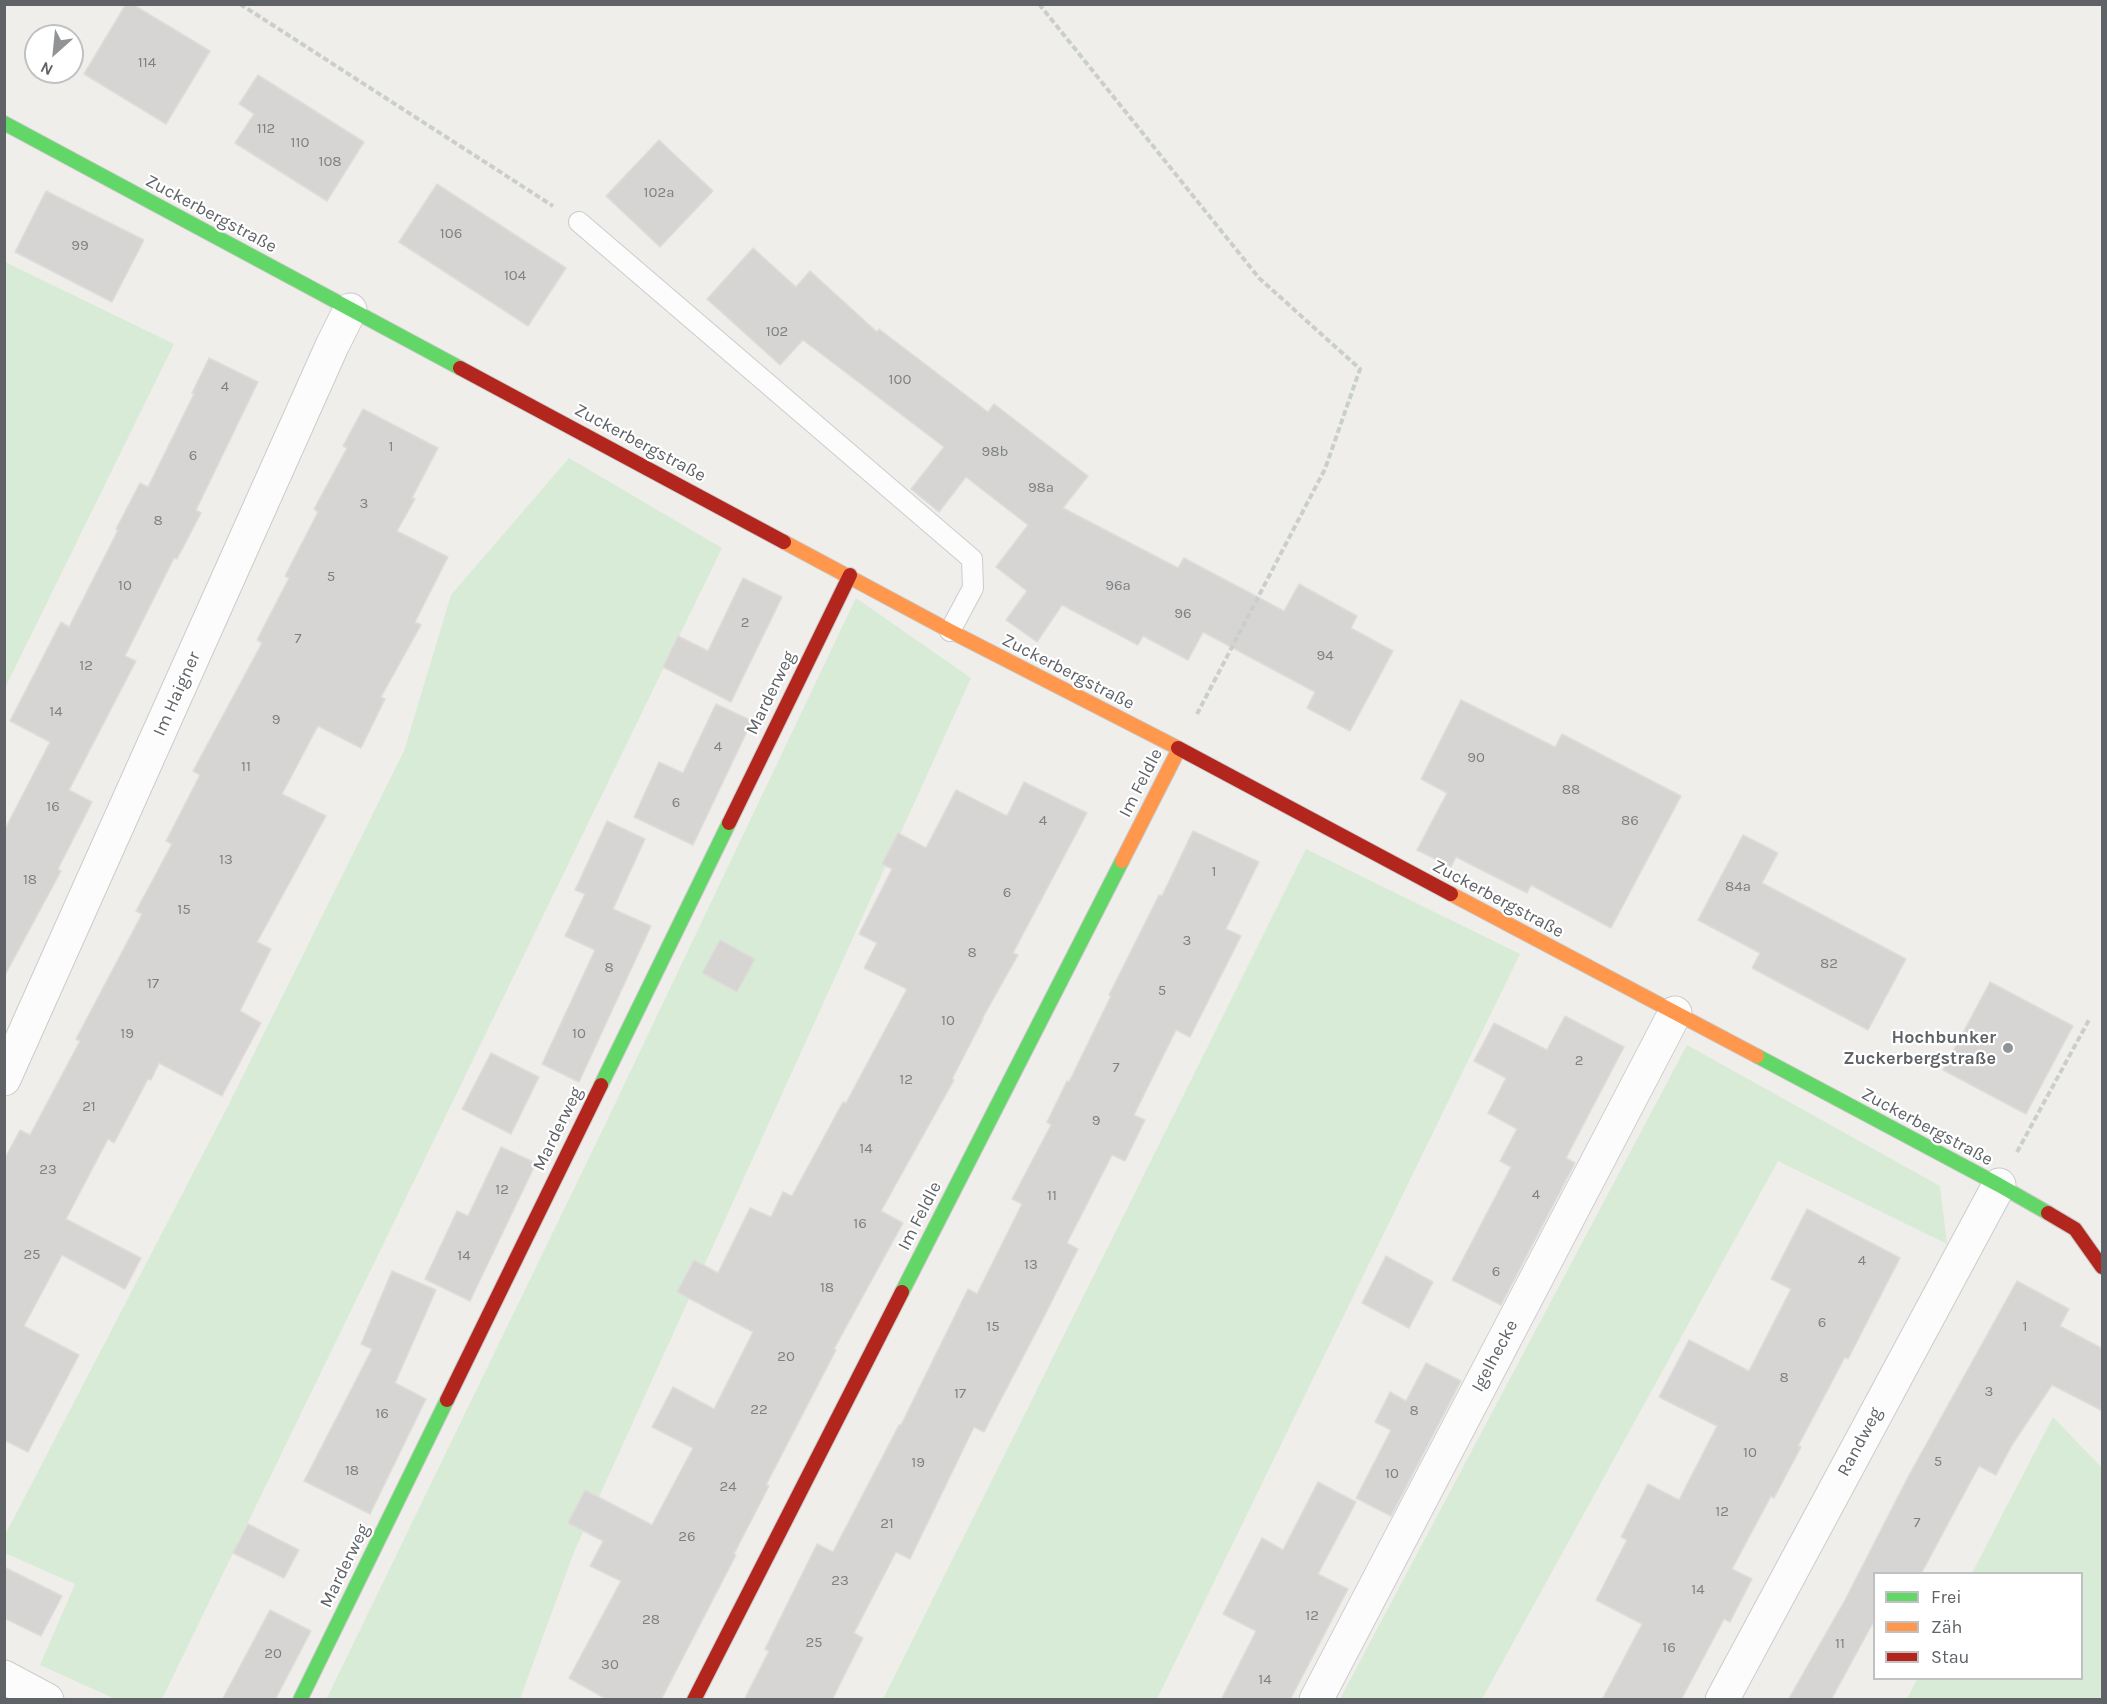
<!DOCTYPE html>
<meta charset="utf-8">
<style>
body{margin:0}
#map{position:relative;width:2107px;height:1704px;overflow:hidden;background:#efeeea;font-family:Karla,sans-serif}
canvas{display:block}
.frame{position:absolute;inset:0;border:6px solid #5f6368;pointer-events:none}
.legend{position:absolute;left:1873px;top:1572px;width:210px;height:108px;box-sizing:border-box;background:#fff;border:2px solid #bfc1c3;margin:0;padding:8px 10px;list-style:none;font-size:18px;color:#5f6368}
.legend li{display:flex;align-items:center;gap:12px;height:30px}
.legend b{width:30px;border:2px solid #bfc1c3}
.north{position:absolute;left:24px;top:24px;width:60px;height:60px;box-sizing:border-box;background:#fff;border:2px solid #bfc1c3;border-radius:50%;rotate:207deg;font-size:16px;font-weight:700;line-height:24px;text-align:center;color:#5f6368}
.north::after{content:'';display:block;margin:auto;width:21px;height:27px;background:#919496;clip-path:polygon(50% 0,100% 100%,50% 72%,0 100%)}
</style>
<div id="map">
<canvas width="2107" height="1704"></canvas>
<div class="frame"></div>
<ul class="legend">
<li><b style="height:8px;background:#63d668"></b>Frei</li>
<li><b style="height:8px;background:#ff974d"></b>Zäh</li>
<li><b style="height:8px;background:#b3261e"></b>Stau</li>
</ul>
<div class="north">N</div>
</div>
<script>
const c = document.querySelector('canvas').getContext('2d');
c.lineJoin = 'round';
function paint(path, color) { c.fillStyle = color; c.fill(path, 'evenodd'); }
const poly = rows => new Path2D(rows.map(r => 'M' + r).join(''));
function strokePath(path, color, width, dash) { c.strokeStyle = color; c.lineWidth = width; c.lineCap = dash ? 'butt' : 'round'; c.setLineDash(dash || []); c.stroke(path); }
function label(font, color, halo, rows, align = 'center') {
  c.font = font + ' Karla,sans-serif'; c.lineWidth = 4.5; c.setLineDash([]); c.textBaseline = 'middle'; c.strokeStyle = halo; c.fillStyle = color; for (const [text, x, y, turn = 0] of rows) {
    c.save(); c.translate(x, y); c.rotate((+turn || 0) * Math.PI / 180); c.textAlign = isNaN(turn) ? turn : align; if (halo) c.strokeText(text, 0, 0); c.fillText(text, 0, 0); c.restore();
  }
}
const green = poly([
 [5,262,174,344,5,688],
 [569,458,722,548,162,1699,115,1699,40,1665,75,1584,5,1553,5,1535,229,1104,404,751,451,595],
 [856,598,971,678,574,1552,520,1699,326,1700,602,1131],
 [1306,849,1520,954,1157,1699,883,1699],
 [1687,1045,1940,1186,1947,1244,1778,1161,1482,1699,1340,1699],
 [2053,1417,2102,1468,2102,1699,1907,1699,1917,1679,2082,1678,2082,1574,1972,1573]
]);
const building = poly([
 [126,4,132,4,210,51,166,124,84,74,126,4],
 [258,75,364,142,327,201,235,143,254,114,239,104,258,75],
 [659,140,713,191,660,247,606,196,659,140],
 [437,184,566,268,528,326,399,242,437,184],
 [46,191,144,240,112,302,15,252,46,191],
 [753,248,796,287,810,271,877,332,879,329,988,412,994,404,1088,476,1063,508,1178,568,1184,558,1284,611,1299,584,1357,616,1351,628,1393,651,1350,731,1307,708,1315,692,1203,632,1188,660,1143,636,1138,645,1062,605,1037,642,1006,620,1027,591,996,567,1028,525,966,477,939,512,911,489,944,447,803,340,780,365,707,299,753,248],
 [209,358,258,382,196,510,201,513,177,559,174,558,125,656,136,661,69,790,92,802,58,869,61,871,4,977,4,831,50,742,10,721,61,622,69,627,118,530,116,529,140,483,148,487,194,394,192,393,209,358],
 [363,409,438,448,412,498,415,499,397,531,448,557,415,622,421,625,381,697,385,699,361,748,318,726,282,794,326,816,257,942,271,949,240,1011,261,1023,222,1096,159,1063,151,1080,148,1079,114,1143,108,1139,66,1219,141,1258,125,1289,62,1255,24,1326,79,1355,28,1452,4,1440,4,1160,20,1130,30,1135,80,1041,76,1039,142,914,136,911,172,844,166,841,200,775,193,771,262,643,257,640,289,578,285,576,318,512,314,509,347,448,343,446,363,409],
 [743,578,782,597,731,702,663,667,678,636,708,651,743,578],
 [1461,700,1555,747,1562,734,1681,796,1611,928,1531,885,1527,893,1456,857,1451,867,1417,850,1447,793,1421,779,1461,700],
 [716,704,752,721,693,845,634,817,659,762,683,773,716,704],
 [1024,782,1087,813,1013,953,1018,955,982,1019,983,1019,952,1079,954,1080,881,1211,903,1223,834,1349,836,1350,766,1485,769,1486,734,1554,736,1555,661,1700,608,1700,569,1678,621,1581,590,1566,603,1541,568,1523,585,1490,652,1525,693,1448,652,1427,673,1387,714,1409,753,1332,677,1292,694,1260,718,1273,750,1208,771,1217,783,1192,792,1196,843,1102,846,1103,907,989,864,968,877,943,859,934,892,869,882,864,898,833,926,848,956,790,1007,816,1024,782],
 [607,821,645,839,613,909,651,926,579,1082,542,1064,595,950,565,936,585,894,575,890,607,821],
 [1193,831,1259,862,1226,929,1241,936,1190,1037,1176,1030,1134,1115,1145,1120,1125,1161,1112,1155,1067,1243,1078,1249,1046,1313,984,1432,974,1427,910,1559,896,1552,854,1633,863,1638,832,1700,744,1700,769,1651,765,1649,817,1544,833,1552,899,1425,901,1425,968,1289,977,1294,1022,1204,1012,1199,1051,1125,1047,1122,1067,1081,1069,1082,1111,996,1109,995,1159,895,1162,896,1193,831],
 [1743,835,1778,853,1762,883,1906,959,1868,1030,1752,968,1760,953,1698,920,1743,835],
 [720,940,755,959,737,992,702,973,720,940],
 [1990,982,2073,1026,2026,1114,1943,1070,1990,982],
 [1565,1016,1624,1047,1566,1158,1575,1163,1501,1305,1452,1280,1511,1167,1500,1161,1517,1129,1488,1113,1506,1078,1474,1061,1494,1023,1547,1050,1565,1016],
 [491,1053,539,1077,511,1134,462,1109,491,1053],
 [501,1147,536,1163,470,1301,425,1279,457,1211,468,1216,501,1147],
 [1807,1209,1900,1258,1848,1359,1845,1357,1798,1446,1801,1447,1774,1498,1771,1496,1732,1569,1752,1579,1730,1622,1724,1619,1681,1700,1602,1700,1642,1624,1596,1600,1627,1540,1621,1537,1648,1484,1679,1500,1717,1426,1659,1397,1689,1340,1749,1371,1791,1289,1771,1279,1807,1209],
 [1386,1256,1433,1282,1409,1328,1362,1303,1386,1256],
 [392,1271,436,1290,395,1383,426,1399,370,1514,304,1481,372,1349,361,1344,392,1271],
 [2017,1281,2069,1309,2060,1326,2103,1349,2103,1411,2052,1385,2012,1445,1996,1475,1979,1466,1921,1574,1875,1574,1875,1619,1831,1700,1788,1700,1845,1600,1908,1477,2017,1281],
 [1426,1363,1461,1381,1391,1516,1356,1498,1391,1430,1375,1422,1390,1392,1406,1401,1426,1363],
 [1318,1482,1356,1502,1318,1574,1348,1589,1290,1700,1221,1700,1256,1631,1223,1614,1262,1538,1283,1550,1318,1482],
 [248,1524,299,1550,284,1578,233,1553,248,1524],
 [4,1567,62,1596,41,1636,4,1618,4,1567],
 [270,1610,311,1631,275,1700,222,1700,270,1610]
]);
const path = poly([
 [240,4,553,206],
 [1039,4,1259,278,1360,369,1325,469,1197,714],
 [2017,1152,2090,1018]
]);
const lane = poly([
 [579,222,972,559,973,588,950,631]
]);
const street = poly([
 [4,1079,332,346,350,310],
 [4,1677,47,1700],
 [1316,1700,1675,1013],
 [1722,1700,1999,1185]
]);
const fast = poly([
 [4,123,460,368],
 [1757,1056,1999,1185,2048,1213],
 [601,1085,729,823],
 [902,1292,1122,861],
 [300,1700,447,1400]
]);
const slow = poly([
 [784,542,950,631,1178,748],
 [1122,861,1179,749],
 [1451,894,1757,1056]
]);
const jam = poly([
 [460,368,784,542],
 [1178,748,1451,894],
 [729,823,850,575],
 [2048,1213,2075,1229,2102,1267],
 [447,1400,601,1085],
 [694,1700,902,1292]
]);
const markers = [
 [2008,1048,6,"#919496"]
];
const numberNames = [
 ["114",147,63],
 ["112",266,129],
 ["110",300,143],
 ["108",330,162],
 ["102a",659,193],
 ["106",451,234],
 ["99",80,246],
 ["104",515,276],
 ["102",777,332],
 ["100",900,380],
 ["4",225,387],
 ["1",391,447],
 ["98b",995,452],
 ["6",193,456],
 ["98a",1041,488],
 ["3",364,504],
 ["8",158,521],
 ["5",331,577],
 ["10",125,586],
 ["96a",1118,586],
 ["96",1183,614],
 ["2",745,623],
 ["7",298,639],
 ["94",1325,656],
 ["12",86,666],
 ["14",56,712],
 ["9",276,720],
 ["4",718,747],
 ["90",1476,758],
 ["11",246,767],
 ["88",1571,790],
 ["6",676,803],
 ["16",53,807],
 ["4",1043,821],
 ["86",1630,821],
 ["13",226,860],
 ["1",1214,872],
 ["18",30,880],
 ["84a",1738,887],
 ["6",1007,893],
 ["15",184,910],
 ["3",1187,941],
 ["8",972,953],
 ["82",1829,964],
 ["8",609,968],
 ["17",153,984],
 ["5",1162,991],
 ["10",948,1021],
 ["19",127,1034],
 ["10",579,1034],
 ["2",1579,1061],
 ["7",1116,1068],
 ["12",906,1080],
 ["21",89,1107],
 ["9",1096,1121],
 ["14",866,1149],
 ["23",48,1170],
 ["12",502,1190],
 ["4",1536,1195],
 ["11",1052,1196],
 ["16",860,1224],
 ["25",32,1255],
 ["14",464,1256],
 ["4",1862,1261],
 ["13",1031,1265],
 ["6",1496,1272],
 ["18",827,1288],
 ["6",1822,1323],
 ["15",993,1327],
 ["1",2025,1327],
 ["20",786,1357],
 ["8",1784,1378],
 ["3",1989,1392],
 ["17",960,1394],
 ["22",759,1410],
 ["8",1414,1411],
 ["16",382,1414],
 ["10",1750,1453],
 ["5",1938,1462],
 ["19",918,1463],
 ["18",352,1471],
 ["10",1392,1474],
 ["24",728,1487],
 ["12",1722,1512],
 ["7",1917,1523],
 ["21",887,1524],
 ["26",687,1537],
 ["23",840,1581],
 ["14",1698,1590],
 ["12",1312,1616],
 ["28",651,1620],
 ["25",814,1643],
 ["11",1840,1644],
 ["16",1669,1648],
 ["20",273,1654],
 ["30",610,1665],
 ["14",1265,1680]
];
const streetNames = [
 ["Zuckerbergstraße",211,214,28],
 ["Zuckerbergstraße",640,443,28],
 ["Zuckerbergstraße",1068,672,27],
 ["Marderweg",771,693,-64],
 ["Im Haigner",177,694,-66],
 ["Im Feldle",1141,783,-63],
 ["Zuckerbergstraße",1498,899,28],
 ["Zuckerbergstraße",1927,1127,28],
 ["Marderweg",558,1129,-64],
 ["Im Feldle",920,1216,-63],
 ["Igelhecke",1495,1356,-62],
 ["Randweg",1860,1442,-62],
 ["Marderweg",345,1566,-64]
];
const poiNames = [
 ["Hochbunker",1996,1038],
 ["Zuckerbergstraße",1996,1059]
];
paint(green, '#d8ebd6');
paint(building, '#d6d5d3');
strokePath(building, '#deddd9', 1.5);
strokePath(lane, '#cbcccc', 22);
strokePath(street, '#cbcccc', 35);
strokePath(fast, '#cacacb', 16);
strokePath(slow, '#cacacb', 16);
strokePath(jam, '#cacacb', 16);
strokePath(path, '#cacfcc', 4, [6, 3]);
strokePath(lane, '#fdfcfc', 20);
strokePath(street, '#fdfcfc', 33);
strokePath(fast, '#63d668', 14);
strokePath(slow, '#ff974d', 14);
strokePath(jam, '#b3261e', 14);
for (const [x, y, r, color] of markers) { const dot = new Path2D(); dot.arc(x, y, r, 0, 2 * Math.PI); c.fillStyle = color; c.fill(dot); strokePath(dot, '#fff', 2); }
label('15px', '#7e8184', null, numberNames);
label('18px', '#5f6368', '#fff', streetNames);
label('bold 18px', '#5f6368', '#fff', poiNames, 'right');
</script>
